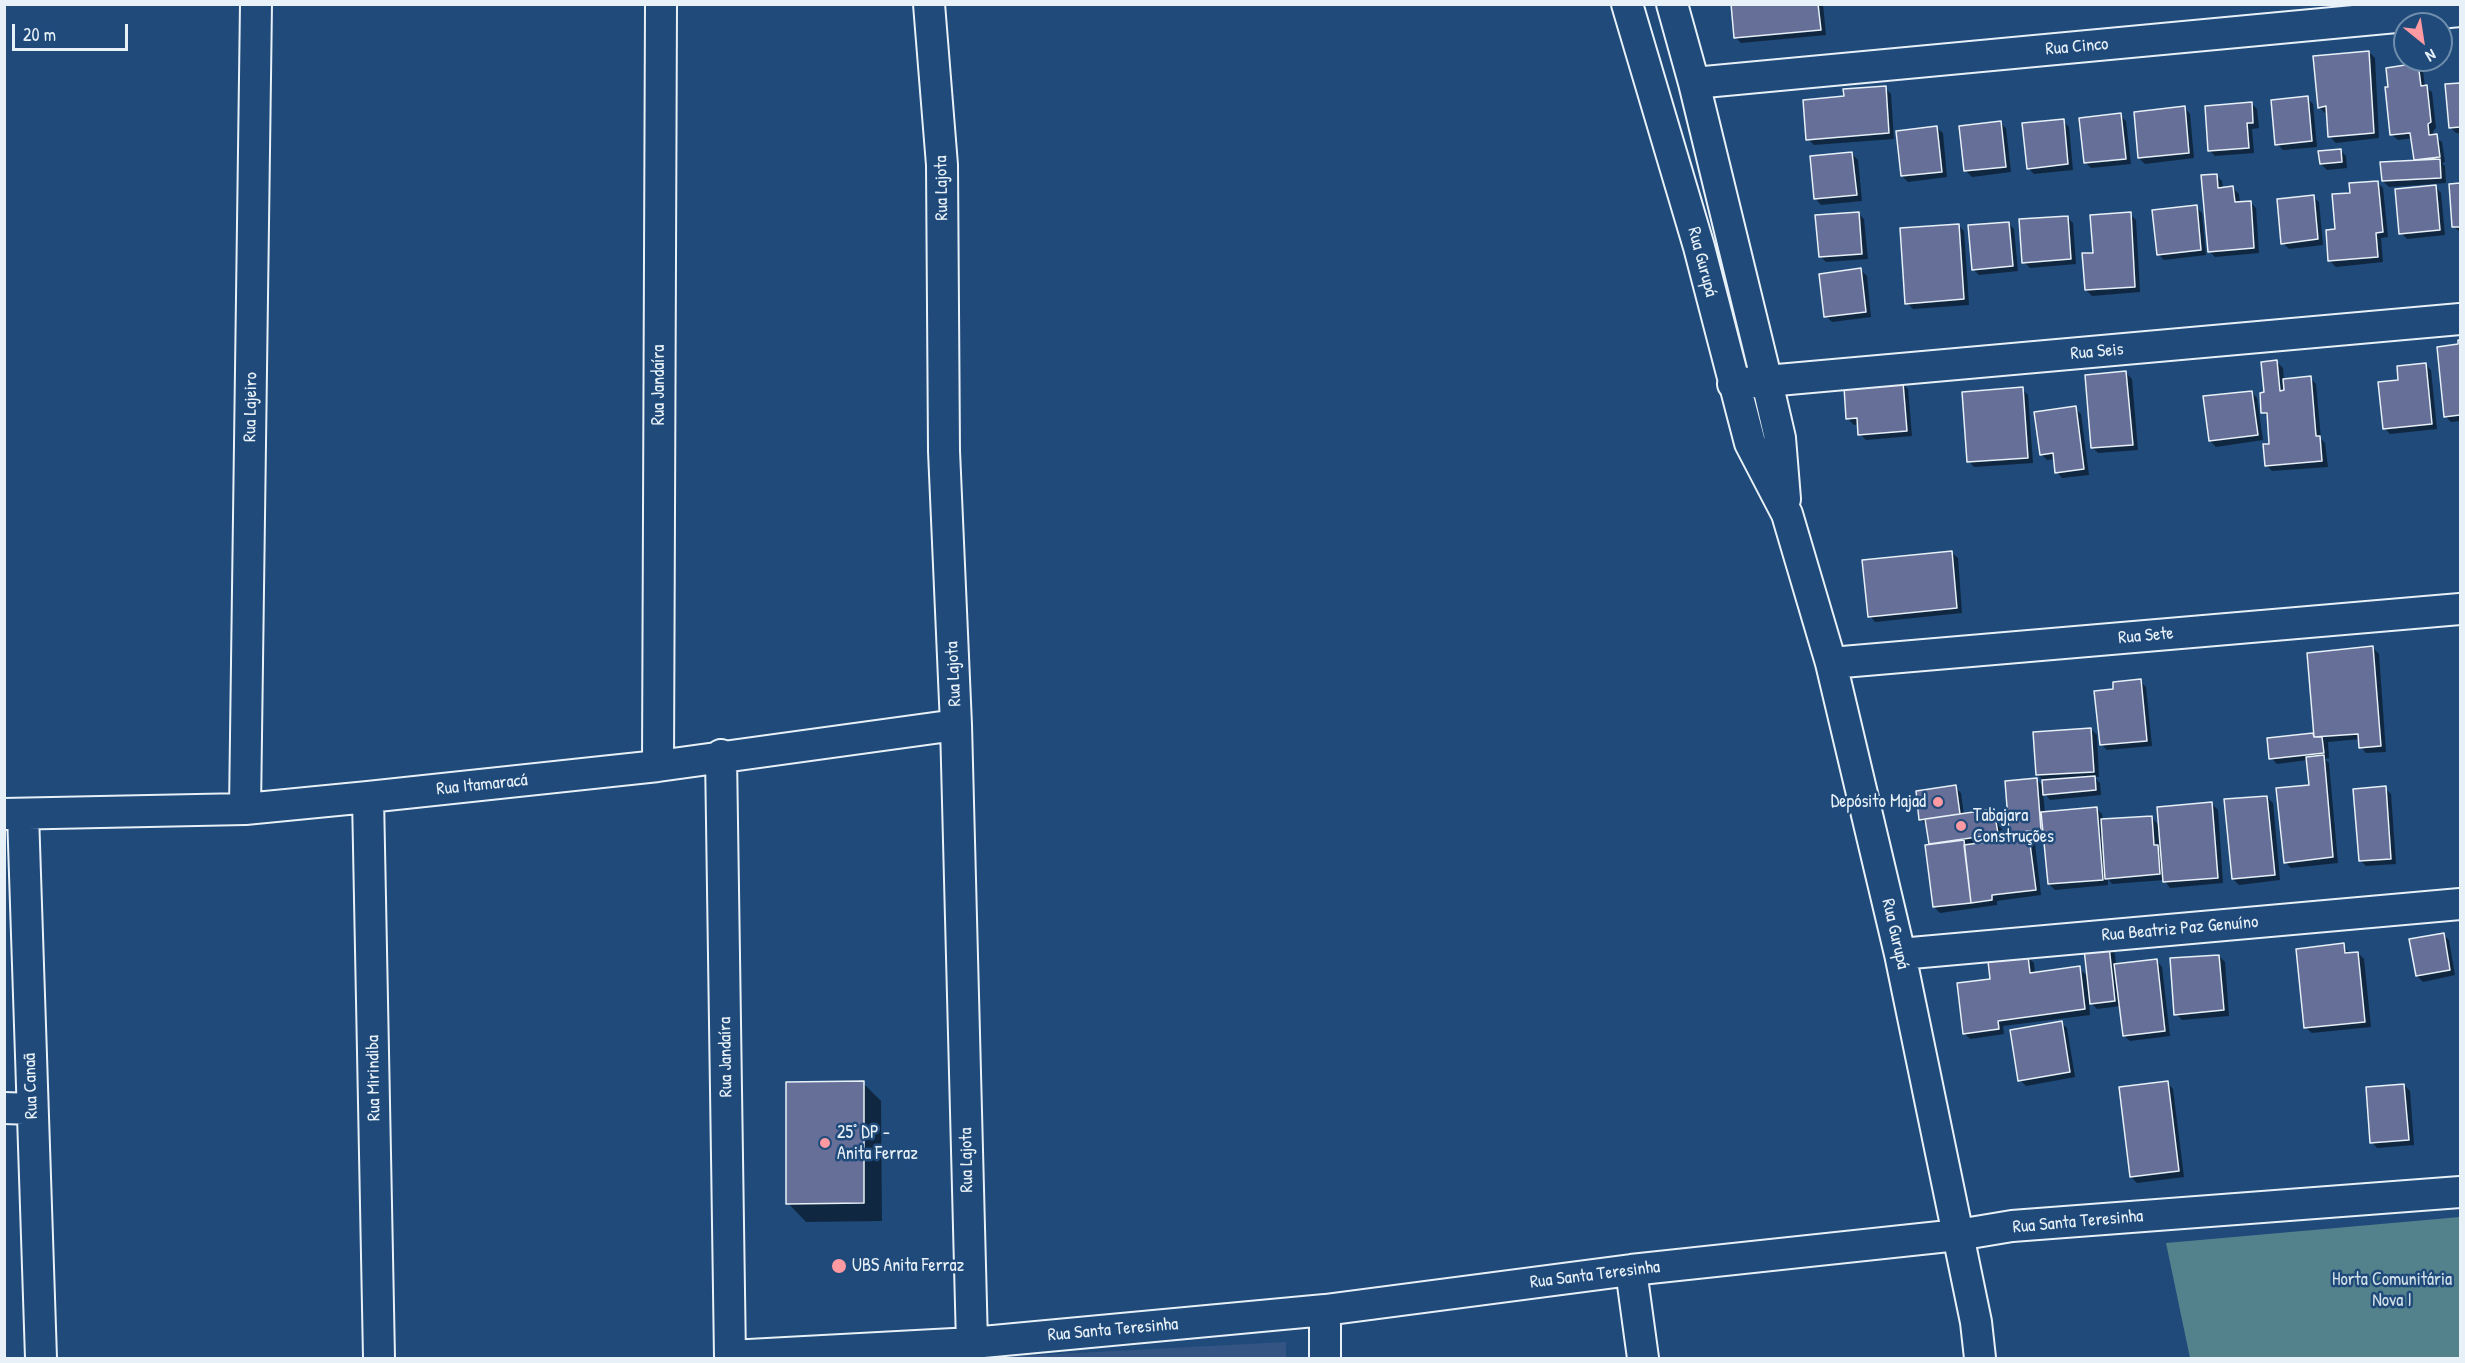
<!DOCTYPE html>
<meta charset="utf-8">
<style>
body{margin:0}
#map{position:relative;width:2465px;height:1363px;overflow:hidden;background:#1f4a7a;font-family:"Patrick Hand",sans-serif}
canvas{display:block}
.frame{position:absolute;inset:0;border:6px solid #e8f1f8;pointer-events:none}
.north{position:absolute;left:2393px;top:12px;width:60px;height:60px;box-sizing:border-box;background:#1f4a7a;border:2px solid #6f8dac;border-radius:50%;rotate:150deg;font-size:16px;font-weight:700;line-height:24px;text-align:center;color:#e8f1f8}
.north::after{content:'';display:block;margin:auto;width:21px;height:27px;background:#ff9aa2;clip-path:polygon(50% 0,100% 100%,50% 72%,0 100%)}
.scale{position:absolute;left:12px;top:24px;width:116px;height:27px;box-sizing:border-box;border:3px solid #e8f1f8;border-top:0;padding-left:8px;font-size:18px;line-height:21px;white-space:nowrap;color:#e8f1f8;-webkit-text-stroke:4px #1f4a7a;paint-order:stroke}
</style>
<div id="map">
<canvas width="2465" height="1363"></canvas>
<div class="frame"></div>
<div class="north">N</div>
<div class="scale">20 m</div>
</div>
<script>
const c = document.querySelector('canvas').getContext('2d');
c.lineJoin = 'round';
function paint(path, color) { c.fillStyle = color; c.fill(path, 'evenodd'); }
const poly = rows => new Path2D(rows.map(r => 'M' + r).join(''));
function strokePath(path, color, width, dash) { c.strokeStyle = color; c.lineWidth = width; c.lineCap = dash ? 'butt' : 'round'; c.setLineDash(dash || []); c.stroke(path); }
function label(font, color, halo, rows, align = 'center') {
  c.font = font + ' "Patrick Hand",sans-serif'; c.lineWidth = 5; c.setLineDash([]); c.textBaseline = 'middle'; c.strokeStyle = halo; c.fillStyle = color; for (const [text, x, y, turn = 0] of rows) {
    c.save(); c.translate(x, y); c.rotate((+turn || 0) * Math.PI / 180); c.textAlign = isNaN(turn) ? turn : align; if (halo) c.strokeText(text, 0, 0); c.fillText(text, 0, 0); c.restore();
  }
}
const built = poly([
 [1286,1342,1286,1358,980,1358]
]);
const green = poly([
 [2460,1217,2460,1358,2190,1358,2166,1243]
]);
const shadow = poly([
 [1732,4,1823,4,1826,35,1741,43,1735,37],
 [2369,52,2375,58,2379,138,2336,143,2330,137,2328,112,2325,113,2319,107],
 [2418,65,2423,71,2425,87,2432,92,2436,128,2433,131,2434,136,2442,142,2445,162,2442,163,2445,166,2446,183,2389,187,2383,181,2416,161,2413,138,2398,140,2392,135],
 [2460,84,2460,133,2456,133,2450,127,2446,85],
 [1885,88,1891,94,1894,139,1814,145,1808,139],
 [2307,98,2313,104,2317,147,2283,150,2277,144],
 [2251,103,2257,109,2259,128,2252,129,2254,153,2215,156,2209,150],
 [2185,108,2190,114,2194,158,2145,164,2139,158],
 [2120,115,2126,121,2131,164,2091,168,2085,162],
 [2063,121,2069,127,2073,170,2034,174,2028,168],
 [2000,123,2006,128,2011,172,1972,177,1966,171],
 [1937,128,1943,133,1947,177,1908,182,1902,176],
 [2340,150,2346,156,2347,168,2327,170,2321,164],
 [1852,154,1858,160,1862,201,1821,205,1816,199],
 [2216,175,2222,181,2223,189,2233,188,2239,194,2240,203,2250,202,2256,208,2259,253,2215,257,2209,251],
 [2377,182,2383,188,2388,237,2381,238,2383,262,2336,267,2330,261,2337,230,2352,194],
 [2460,184,2460,232,2454,227,2450,185],
 [2435,186,2441,193,2445,235,2407,239,2401,233],
 [2313,197,2319,202,2323,245,2289,249,2283,243],
 [2196,207,2202,213,2206,255,2164,260,2158,254],
 [1858,213,1864,219,1868,259,1826,262,1820,256],
 [2130,214,2136,220,2140,292,2092,296,2086,290,2095,254],
 [2067,217,2073,223,2076,264,2030,268,2024,262],
 [2008,223,2014,229,2018,271,1979,275,1973,269],
 [1958,225,1964,231,1969,305,1913,309,1907,303],
 [1861,270,1867,276,1871,317,1832,322,1826,316],
 [2459,341,2460,341,2460,421,2451,422,2445,416],
 [2277,362,2283,368,2284,381,2310,378,2316,384,2321,439,2325,443,2328,467,2272,471,2266,465,2271,445,2269,419,2263,412,2266,394],
 [2425,364,2431,370,2437,429,2390,434,2384,428,2400,382],
 [2126,373,2132,379,2138,450,2098,453,2093,448],
 [1902,383,1908,389,1912,436,1866,440,1860,434,1859,424,1854,425,1848,419],
 [2022,389,2028,395,2033,463,1974,467,1969,461],
 [2252,392,2257,398,2263,440,2216,447,2210,441],
 [2075,408,2081,414,2089,475,2062,478,2057,472,2055,459,2047,460,2041,454],
 [1952,553,1958,558,1962,613,1875,622,1870,616],
 [2373,648,2379,654,2386,752,2366,753,2361,747,2360,739,2328,742,2329,758,2325,759,2329,763,2338,863,2291,868,2285,862,2311,786,2308,760,2277,764,2271,758,2269,740,2315,735],
 [2140,681,2146,687,2152,746,2107,750,2101,744],
 [2091,729,2097,735,2099,777,2094,777,2100,783,2101,795,2050,800,2043,792,2045,813,2096,808,2102,814,2103,821,2151,817,2160,826,2212,804,2218,810,2223,883,2170,888,2164,880,2112,884,2108,879,2108,885,2055,890,2049,884,2045,836,2028,837,2035,844,2041,895,1997,901,1997,905,1940,913,1934,907,1927,826,1921,819,1955,787,1961,793,1964,815,1994,810,2000,816,2003,841,2018,839,2011,832,2036,779,2044,787,2044,781,2037,775],
 [2385,788,2391,794,2396,864,2366,866,2360,860],
 [2267,797,2273,803,2280,880,2239,885,2233,879],
 [2443,934,2449,940,2455,975,2423,982,2417,976],
 [2343,945,2350,954,2358,953,2364,959,2371,1027,2312,1033,2306,1028],
 [2109,948,2115,954,2116,966,2157,961,2162,967,2170,1036,2130,1041,2124,1036,2121,1006,2097,1009,2089,1001,2090,1015,2003,1026,2004,1034,1970,1039,1964,1033,1991,980,2028,957,2034,963,2035,974,2079,968,2088,977],
 [2219,956,2225,962,2229,1016,2182,1020,2176,1014],
 [2061,1022,2067,1028,2075,1077,2026,1086,2020,1080],
 [863,1083,881,1101,882,1221,806,1222,788,1203],
 [2168,1083,2173,1089,2184,1177,2137,1183,2131,1177],
 [2404,1085,2410,1091,2414,1145,2377,1148,2372,1142]
]);
const building = poly([
 [1731,4,1818,4,1821,30,1734,38,1731,4],
 [2369,51,2374,133,2328,137,2326,106,2318,108,2313,56,2369,51],
 [2418,63,2421,86,2427,85,2431,122,2428,124,2429,135,2437,134,2440,157,2414,160,2410,133,2390,135,2385,87,2388,87,2386,68,2418,63],
 [2460,83,2460,127,2449,128,2445,84,2460,83],
 [1886,86,1889,133,1806,140,1803,100,1844,96,1843,89,1886,86],
 [2308,96,2312,141,2275,145,2271,100,2308,96],
 [2252,102,2253,123,2247,123,2249,148,2208,151,2205,106,2252,102],
 [2185,106,2189,153,2138,158,2134,112,2185,106],
 [2121,113,2126,159,2084,163,2079,118,2121,113],
 [2064,119,2068,164,2027,169,2022,123,2064,119],
 [2001,121,2006,167,1964,171,1959,126,2001,121],
 [1937,126,1942,172,1901,176,1896,131,1937,126],
 [2341,149,2342,162,2320,164,2318,151,2341,149],
 [1852,152,1857,195,1814,199,1810,156,1852,152],
 [2440,159,2441,178,2382,181,2380,162,2440,159],
 [2217,174,2218,188,2233,186,2235,202,2251,201,2254,248,2208,252,2201,175,2217,174],
 [2378,181,2383,232,2376,233,2378,257,2328,261,2326,230,2335,229,2332,194,2350,193,2349,183,2378,181],
 [2460,183,2460,227,2452,227,2449,184,2460,183],
 [2436,185,2440,230,2399,234,2395,189,2436,185],
 [2314,195,2318,239,2281,244,2277,199,2314,195],
 [2197,205,2201,250,2157,255,2152,210,2197,205],
 [1859,212,1862,254,1819,257,1815,215,1859,212],
 [2131,212,2135,287,2085,290,2082,253,2093,253,2090,215,2131,212],
 [2068,216,2071,259,2022,263,2019,219,2068,216],
 [2009,222,2013,266,1972,270,1968,225,2009,222],
 [1959,224,1964,299,1905,304,1900,228,1959,224],
 [1861,268,1866,312,1824,317,1819,274,1861,268],
 [2458,340,2460,340,2460,415,2444,417,2437,347,2458,344,2458,340],
 [2277,360,2280,391,2284,390,2283,379,2311,376,2316,436,2320,436,2322,461,2265,466,2263,444,2269,444,2267,413,2261,413,2260,393,2264,392,2261,362,2277,360],
 [2426,363,2432,424,2383,429,2378,382,2398,380,2397,366,2426,363],
 [2126,371,2133,445,2091,448,2085,375,2126,371],
 [1903,382,1907,431,1858,435,1857,418,1846,419,1844,387,1903,382],
 [2023,387,2028,458,1967,462,1962,392,2023,387],
 [2252,391,2258,435,2209,441,2203,396,2252,391],
 [2076,406,2084,469,2055,473,2053,453,2040,455,2034,412,2076,406],
 [1952,551,1957,608,1868,617,1862,560,1952,551],
 [2373,646,2381,746,2359,748,2358,734,2314,737,2307,653,2373,646],
 [2141,679,2147,741,2100,745,2094,691,2113,689,2113,682,2141,679],
 [2091,728,2094,772,2036,775,2033,732,2091,728],
 [2313,733,2314,737,2322,737,2324,753,2269,759,2267,738,2313,733],
 [2324,755,2333,857,2284,863,2276,788,2309,785,2306,757,2324,755],
 [2095,776,2096,790,2043,795,2042,780,2095,776],
 [2037,778,2041,830,2009,833,2005,781,2037,778],
 [1956,785,1960,814,1919,820,1916,791,1956,785],
 [2386,786,2391,859,2359,861,2353,789,2386,786],
 [2267,796,2275,875,2232,879,2224,799,2267,796],
 [2212,802,2218,878,2163,882,2157,807,2212,802],
 [2097,807,2103,880,2048,884,2041,812,2097,807],
 [1994,809,1998,834,1929,844,1925,819,1994,809],
 [2152,816,2154,845,2158,845,2160,874,2105,879,2101,819,2152,816],
 [2029,836,2036,890,1992,895,1992,900,1971,903,1964,845,2029,836],
 [1964,840,1971,903,1933,907,1925,845,1964,840],
 [2444,933,2450,970,2416,976,2409,939,2444,933],
 [2344,943,2345,953,2358,952,2365,1022,2304,1028,2296,949,2344,943],
 [2109,946,2115,1001,2090,1004,2084,949,2109,946],
 [2219,955,2224,1010,2174,1015,2170,958,2219,955],
 [2028,956,2030,973,2080,966,2085,1009,1998,1021,1999,1029,1963,1034,1957,983,1990,979,1988,961,2028,956],
 [2157,959,2165,1031,2123,1036,2114,964,2157,959],
 [2062,1021,2070,1072,2018,1081,2010,1030,2062,1021],
 [864,1081,864,1203,786,1204,786,1082,864,1081],
 [2168,1081,2179,1171,2130,1177,2119,1087,2168,1081],
 [2404,1084,2409,1140,2370,1143,2366,1087,2404,1084]
]);
const minor = poly([
 [929,4,942,165,944,451,956,725,972,1343],
 [1627,4,1699,247,1750,443,1787,514,1831,663,1900,954,1976,1322,1980,1358],
 [1672,4,1694,83,1767,382,1780,438,1785,499],
 [1694,83,2460,11],
 [1733,384,2460,319],
 [1831,663,2460,609],
 [721,755,730,1358],
 [658,766,661,4],
 [368,797,379,1358],
 [245,809,256,4],
 [4,814,245,809,368,797,658,766,956,725],
 [23,814,41,1358],
 [1900,954,2460,904],
 [4,1108,32,1109],
 [1631,1270,1643,1358],
 [1325,1310,1325,1358],
 [730,1356,972,1343,1325,1310,1631,1270,1958,1235,2012,1226,2460,1192]
]);
const markers = [
 [1938,802,6,"#ff9aa2"],
 [1961,826,6,"#ff9aa2"],
 [825,1143,6,"#ff9aa2"],
 [839,1266,8,"#ff9aa2"]
];
const streetNames = [
 ["Rua Cinco",2077,47,-5],
 ["Rua Lajota",942,188,-91],
 ["Rua Gurupá",1702,262,75],
 ["Rua Seis",2097,352,-5],
 ["Rua Jandaíra",659,385,-90],
 ["Rua Lajeiro",251,407,-89],
 ["Rua Sete",2146,636,-5],
 ["Rua Lajota",954,674,-93],
 ["Rua Itamaracá",482,785,-6],
 ["Rua Beatriz Paz Genuíno",2180,929,-5],
 ["Rua Gurupá",1895,934,77],
 ["Rua Jandaíra",726,1057,-91],
 ["Rua Mirindiba",374,1078,-91],
 ["Rua Canaã",31,1086,-92],
 ["Rua Lajota",967,1160,-91],
 ["Rua Santa Teresinha",2078,1222,-5],
 ["Rua Santa Teresinha",1595,1275,-7],
 ["Rua Santa Teresinha",1113,1330,-5]
];
const poiNames = [
 ["Depósito Majad",1926,802,"right"],
 ["Tabajara",1973,816],
 ["Construções",1973,837],
 ["25° DP -",837,1133],
 ["Anita Ferraz",837,1154],
 ["UBS Anita Ferraz",852,1266]
];
const parkNames = [
 ["Horta Comunitária",2392,1280],
 ["Nova I",2392,1301]
];
paint(built, '#345583');
paint(green, '#54828c');
paint(shadow, '#0007');
paint(building, '#666f98');
strokePath(building, '#e8f1f8', 1.5);
strokePath(minor, '#e8f1f8', 34);
strokePath(minor, '#1f4a7a', 30);
for (const [x, y, r, color] of markers) { const dot = new Path2D(); dot.arc(x, y, r, 0, 2 * Math.PI); c.fillStyle = color; c.fill(dot); strokePath(dot, '#1f4a7a', 2); }
label('18px', '#e8f1f8', '#1f4a7a', streetNames);
label('18px', '#e8f1f8', '#1f4a7a', poiNames, 'left');
label('18px', '#d2e0e8', '#1f4a7a', parkNames);
</script>
